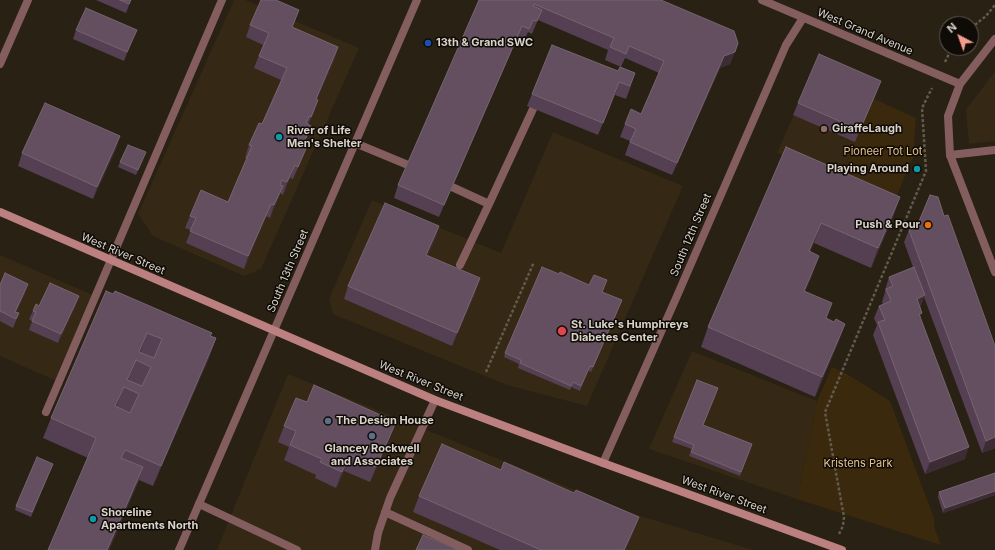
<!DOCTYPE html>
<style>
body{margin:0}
#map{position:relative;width:995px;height:550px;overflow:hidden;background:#292113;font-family:Inter,sans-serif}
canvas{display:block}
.north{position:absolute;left:939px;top:16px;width:40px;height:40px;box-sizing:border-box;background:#0f0b06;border:1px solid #605b54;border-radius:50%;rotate:319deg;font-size:11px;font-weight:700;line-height:16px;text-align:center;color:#d9d3ca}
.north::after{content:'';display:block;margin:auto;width:14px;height:18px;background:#f49d8d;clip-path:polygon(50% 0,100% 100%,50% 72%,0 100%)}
</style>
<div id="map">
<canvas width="995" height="550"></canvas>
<div class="north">N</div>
</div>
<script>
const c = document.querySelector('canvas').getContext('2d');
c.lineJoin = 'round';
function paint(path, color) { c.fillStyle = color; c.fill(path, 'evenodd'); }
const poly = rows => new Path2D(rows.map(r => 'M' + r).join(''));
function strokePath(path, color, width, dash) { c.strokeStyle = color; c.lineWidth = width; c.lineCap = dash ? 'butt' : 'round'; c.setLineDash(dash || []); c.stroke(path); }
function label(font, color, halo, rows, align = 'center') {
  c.font = font + ' Inter,sans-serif'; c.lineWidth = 3; c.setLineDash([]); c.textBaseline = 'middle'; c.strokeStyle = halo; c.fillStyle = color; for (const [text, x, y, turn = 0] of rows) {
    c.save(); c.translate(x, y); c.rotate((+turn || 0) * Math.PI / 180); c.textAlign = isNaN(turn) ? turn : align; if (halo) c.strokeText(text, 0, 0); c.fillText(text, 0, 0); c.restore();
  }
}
const built = poly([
 [234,0,245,0,359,48,261,269,244,276,153,236,138,214],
 [815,67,876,94,839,180,777,153],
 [995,71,995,141,969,144,966,110],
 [553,132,683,186,587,406,507,385,333,314,329,299,372,200,501,253],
 [0,255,95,296,59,382,0,356],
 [692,351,817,401,797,499,649,449],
 [288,374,637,515,753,550,217,550]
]);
const green = poly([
 [874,99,916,118,913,158,893,204,839,180],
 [832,367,847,374,890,401,934,518,935,529,941,545,797,499,817,401]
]);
const path = poly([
 [971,28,986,16,995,5],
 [945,62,952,48],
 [486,372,534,262],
 [839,534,843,526,844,517,825,412,926,171,922,108,932,88]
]);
const service = poly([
 [355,143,408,165],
 [950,155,995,150],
 [452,187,489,204,460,265],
 [489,204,533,109],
 [46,412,222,0],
 [199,504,297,550],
 [385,512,468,550],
 [375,550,378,533,390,498,435,400]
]);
const minor = poly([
 [762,0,960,84],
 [995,39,960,84,948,116,950,155,995,272],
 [0,64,28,0],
 [603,463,677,296,786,45,803,18]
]);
const tertiary = poly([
 [179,550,417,0]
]);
const secondary = poly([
 [0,212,435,400,603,463,842,550]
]);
const wall = poly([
 [96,0,131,0,126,13],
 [479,0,661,0,738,43,730,64,720,68,672,175,625,155,630,141,620,137,625,124,641,114,659,73,625,58,621,67,605,60,608,50,538,20,532,34,528,32,524,41,517,38,439,217,394,198,398,185],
 [295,22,292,28,338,47,334,60,317,99,314,112,308,125,311,126,305,142,303,156,293,179,290,178,283,195,280,193,270,218,266,216,244,269,186,243,191,230,185,228,190,216,228,202,247,158,245,158,249,145,262,124,281,80,254,68,263,45,246,37,250,25],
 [76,30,133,39,124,61,73,39],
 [552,45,631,86,626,99,615,95,598,135,527,106],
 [876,94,855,142,793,115,798,103],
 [786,147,900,197,893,217,871,268,814,243,810,252,812,276,805,291,827,319,834,322,845,324,838,343,815,397,701,347,708,327],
 [116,149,93,199,18,166,22,153],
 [146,152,136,175,118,167,120,162],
 [439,226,435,239,427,256,476,291,452,346,344,299,348,286],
 [909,230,995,448,982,453,924,297,920,308,922,313,920,318,965,459,925,474,873,335,877,325,874,318,879,306,883,304,882,302,885,292,885,290,889,277,913,267,904,242],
 [559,274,622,300,591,372,588,370,580,391,571,387,570,390,518,368,519,364,504,357,505,353],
 [28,284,25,293,16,312,19,313,13,328,0,321,0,285],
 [113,294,212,333,211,336,216,338,209,358,153,486,139,480,109,550,48,550,88,458,43,438,51,418],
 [76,305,58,343,29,330,32,321,29,319,33,311,39,306],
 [697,380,703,425,752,444,740,476,689,456,692,449,672,442],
 [307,402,396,422,390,437,370,482,344,471,336,488,315,478,316,475,284,460,289,447,278,442,284,426],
 [53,464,31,517,15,510,16,506],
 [501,470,639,517,633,533,625,550,500,550,413,512,419,496],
 [995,473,995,495,943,513,938,497,939,492]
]);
const shadedWall = poly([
 [299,10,295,22,287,40,292,27],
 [542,10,537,23,532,34,537,21],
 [522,26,517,38,439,217,444,205],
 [137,30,133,39,124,61,127,52],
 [738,43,730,64,720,68,672,175,677,163,724,56],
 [338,47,334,60,312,111,316,99],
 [881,81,876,94,855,142,860,130],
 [619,82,615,95,598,135,603,123],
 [318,100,314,112,306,129,311,117],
 [311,126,307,138,299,154,304,142],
 [120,136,116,149,93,199,97,187],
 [295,165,290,178,283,195,287,182],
 [283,186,278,198,270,218,274,205],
 [900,197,893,217,871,268,878,248],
 [271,204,266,216,244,269,248,256],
 [821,223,814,243,802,271,809,251],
 [439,226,435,239,422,268,426,255],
 [819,256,812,276,796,311,804,291],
 [480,278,476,291,452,346,457,333],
 [28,284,25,293,13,318,15,312],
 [925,295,920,308,917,299],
 [79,296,76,305,58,343,61,334],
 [922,313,918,325,919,314],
 [845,324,838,343,815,397,822,377],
 [147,333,140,353,139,352],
 [216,338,209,358,153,486,161,466],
 [136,360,128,380,127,380],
 [124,387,116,407,115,406],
 [396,422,390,437,370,482,376,467],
 [995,437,995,448,982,453,986,441],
 [969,447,965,459,925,474,930,462],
 [350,455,344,471,336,488,342,472],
 [143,467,136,487,109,550,107,550],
 [995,491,995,495,943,513,945,508],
 [639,517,633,533,625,550,624,550]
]);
const building = poly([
 [120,0,131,0,129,4,120,0],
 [261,0,276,0,299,10,292,27,338,47,316,99,318,100,311,117,309,116,306,123,311,126,304,142,308,144,298,167,295,165,287,182,282,180,280,185,283,186,274,205,271,204,248,256,190,231,196,218,190,216,201,190,228,202,252,146,249,145,259,123,262,124,287,68,259,56,269,33,250,25,261,0],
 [479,0,661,0,734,31,738,43,735,52,724,56,677,163,630,142,636,129,625,124,631,109,641,114,664,61,629,46,626,54,610,47,614,38,534,4,533,6,542,10,537,21,533,20,529,29,522,26,444,205,398,185,479,0],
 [86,8,137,30,127,52,76,30,86,8],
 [552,45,618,71,620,67,635,73,630,86,619,82,603,123,532,94,552,45],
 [819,54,881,81,860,130,798,103,819,54],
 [45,103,120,136,97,187,22,153,45,103],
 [128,145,146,152,138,170,120,162,128,145],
 [786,147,900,197,878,248,821,223,809,251,819,256,804,291,832,303,826,318,834,322,836,319,845,324,822,377,708,327,786,147],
 [930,195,938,197,944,216,948,215,995,346,995,437,986,441,909,230,917,226,930,195],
 [385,203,439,226,426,255,480,278,457,333,348,286,385,203],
 [542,267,559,274,560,272,589,285,594,275,607,280,602,292,622,300,593,367,590,366,581,386,573,382,571,386,520,363,521,360,505,353,542,267],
 [914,267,925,295,917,299,922,313,919,314,969,447,930,462,878,322,885,320,879,306,891,301,886,289,893,286,889,277,914,267],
 [5,273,28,284,15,312,19,313,16,319,0,311,0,285,5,273],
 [50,283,79,296,61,334,32,321,36,312,33,311,36,304,39,306,50,283],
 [106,291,113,294,115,291,212,333,210,336,216,338,161,466,125,450,121,458,143,467,107,550,48,550,96,438,51,418,106,291],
 [147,333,162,339,154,358,139,352,147,333],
 [136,360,151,367,142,386,127,380,136,360],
 [124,387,139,394,130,413,115,406,124,387],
 [697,380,718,388,703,425,752,444,741,472,691,452,694,445,674,437,697,380],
 [314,385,396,422,376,467,350,455,342,472,320,462,322,459,290,445,296,431,284,426,296,398,307,402,314,385],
 [442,444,501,470,504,462,574,493,576,490,639,517,624,550,541,550,419,496,442,444],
 [37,457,53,464,32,512,16,506,37,457],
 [995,473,995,491,945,508,939,492,995,473],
 [423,535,459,550,416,550,423,535]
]);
const markers = [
 [428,43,4,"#1a4fb4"],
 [824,129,4,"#8d6e63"],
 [279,137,4,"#0f9aa8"],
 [917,169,4,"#0f9aa8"],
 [928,225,4,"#e8710a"],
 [562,331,5,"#e0444e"],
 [328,421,4,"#5c6f8a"],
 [372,436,4,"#5c6f8a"],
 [93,519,4,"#0f9aa8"]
];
const streetNames = [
 ["West Grand Avenue",865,32,23],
 ["South 12th Street",691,235,-67],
 ["West River Street",123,254,23],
 ["South 13th Street",288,271,-67],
 ["West River Street",421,381,22],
 ["West River Street",724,495,20]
];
const poiNames = [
 ["13th & Grand SWC",436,43],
 ["GiraffeLaugh",832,129],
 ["River of Life",287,131],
 ["Men's Shelter",287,144],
 ["Playing Around",909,169,"right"],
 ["Push & Pour",920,225,"right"],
 ["St. Luke's Humphreys",571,325],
 ["Diabetes Center",571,338],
 ["The Design House",336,421],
 ["Glancey Rockwell",372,449,"center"],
 ["and Associates",372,462,"center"],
 ["Shoreline",101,513],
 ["Apartments North",101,526]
];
const parkNames = [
 ["Pioneer Tot Lot",883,152],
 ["Kristens Park",858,464]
];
paint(built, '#352915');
paint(green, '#3a290d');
strokePath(path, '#615a4d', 2.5, [3, 2]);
strokePath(service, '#845e5f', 8);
strokePath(minor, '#845e5f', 8);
strokePath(tertiary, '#845e5f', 8);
strokePath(secondary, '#bc8081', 8);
paint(wall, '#553f53');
paint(shadedWall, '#3d2c34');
paint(building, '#634f60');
strokePath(building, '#766470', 1);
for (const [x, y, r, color] of markers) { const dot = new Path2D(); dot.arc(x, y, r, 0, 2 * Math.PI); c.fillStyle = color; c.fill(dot); strokePath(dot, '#0f0b06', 1.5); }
label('11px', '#d9d3ca', '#0f0b06', streetNames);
label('bold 11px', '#d9d3ca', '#0f0b06', poiNames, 'left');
label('11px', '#e6c38e', '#0f0b06', parkNames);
</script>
